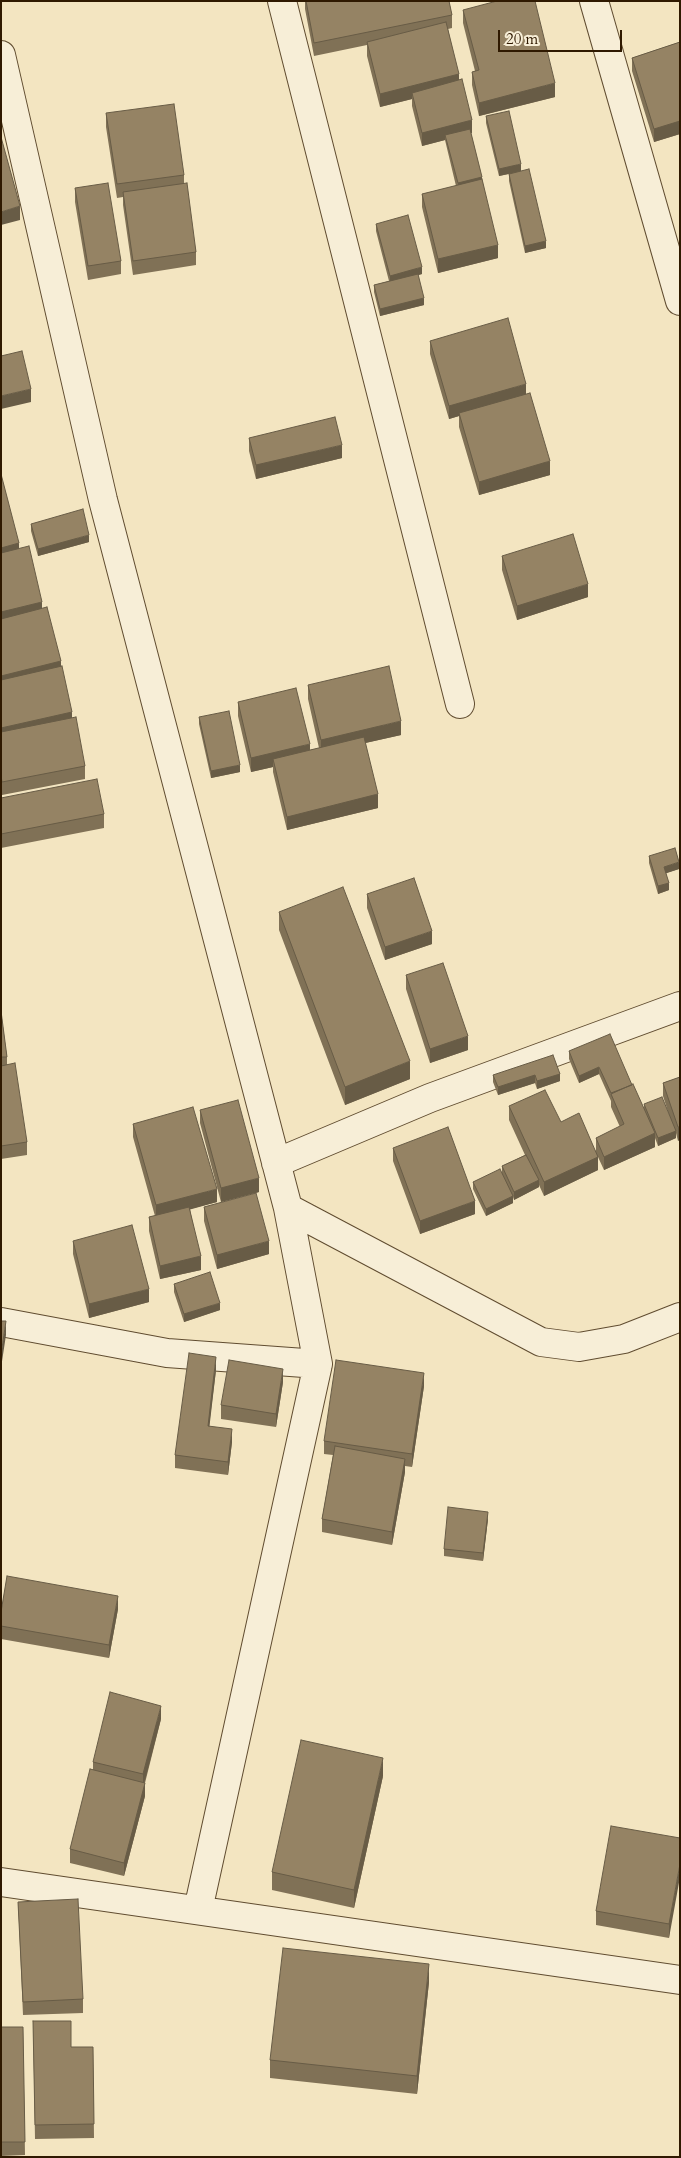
<!DOCTYPE html>
<style>
body{margin:0}
#map{position:relative;width:681px;height:2158px;overflow:hidden;background:#f3e5c1;font-family:Cardo,serif}
canvas{display:block}
.frame{position:absolute;inset:0;border:2px solid #2f1900;pointer-events:none}
.scale{position:absolute;left:498px;top:30px;width:124px;height:22px;box-sizing:border-box;border:2px solid #2f1900;border-top:0;padding-left:6px;font-size:15px;line-height:18px;white-space:nowrap;color:#2f1900;-webkit-text-stroke:4px #f7eed7;paint-order:stroke}
</style>
<div id="map">
<canvas width="681" height="2158"></canvas>
<div class="frame"></div>
<div class="scale">20 m</div>
</div>
<script>
const c = document.querySelector('canvas').getContext('2d');
c.lineJoin = 'round';
const poly = rows => new Path2D(rows.map(r => 'M' + r).join(''));
function strokePath(path, color, width, dash) { c.strokeStyle = color; c.lineWidth = width; c.lineCap = dash ? 'butt' : 'round'; c.setLineDash(dash || []); c.stroke(path); }
function paint(path, color) { c.fillStyle = color; c.fill(path, 'evenodd'); }
const minor = poly([
 [282,1,460,704],
 [594,1,680,301],
 [1,55,103,500,288,1208,318,1364,198,1910],
 [276,1163,430,1098,680,1006],
 [288,1208,541,1342,579,1347,624,1339,680,1317],
 [1,1322,167,1353,318,1364],
 [1,1882,680,1980]
]);
const wall = poly([
 [305,1,449,1,452,15,452,28,448,29,459,80,472,133,471,133,482,179,498,258,438,273,422,207,422,194,456,186,445,140,422,146,412,106,412,99,380,107,367,56,367,45,314,56,305,9],
 [463,10,555,97,479,116,472,85,472,72,475,71,463,23],
 [680,42,680,134,654,142,632,71,632,58],
 [106,113,184,175,184,183,196,252,196,265,133,275,123,205,123,197,117,198,106,127],
 [486,116,521,171,546,248,525,253,509,181,509,174,499,176,486,123],
 [75,188,121,261,121,274,88,280,75,202],
 [376,224,422,274,418,275,424,305,380,316,374,292,374,285,389,281,376,231],
 [430,341,526,394,550,475,479,495,459,427,459,416,449,419,430,354],
 [249,438,342,458,256,479,249,451],
 [1,474,19,549,42,609,61,666,72,718,85,766,85,779,2,795,1,789],
 [31,524,89,542,38,556,31,531],
 [502,556,588,597,517,620,502,570],
 [308,685,401,735,365,743,378,808,287,830,273,772,273,767,251,772,238,716,238,702,310,750,319,748,308,699],
 [199,717,240,772,211,778,199,724],
 [1,798,104,814,104,828,1,848],
 [649,856,679,869,666,873,669,890,658,894,649,863],
 [367,894,432,944,385,960,367,908],
 [279,912,410,1079,345,1105,279,930],
 [406,975,468,1050,430,1063,406,989],
 [1,1011,7,1057,7,1065,27,1142,27,1155,1,1159],
 [569,1051,632,1085,644,1109,644,1104,671,1121,663,1096,663,1083,680,1077,678,1141,676,1133,676,1138,658,1146,655,1138,655,1147,604,1170,598,1157,598,1170,544,1196,539,1185,539,1187,514,1200,513,1197,513,1203,486,1216,473,1189,473,1182,502,1172,502,1166,525,1155,509,1120,509,1106,561,1122,596,1151,596,1138,620,1127,611,1107,611,1101,599,1074,579,1083,569,1059],
 [560,1074,560,1081,537,1089,535,1083,498,1095,493,1082,493,1075],
 [200,1110,259,1192,221,1202,200,1123],
 [133,1124,217,1202,190,1209,201,1270,160,1279,149,1231,149,1217,155,1216,133,1137],
 [393,1148,475,1214,420,1234,393,1161],
 [204,1207,269,1254,217,1269,204,1221],
 [73,1241,149,1302,89,1318,73,1254],
 [174,1284,220,1310,184,1322,174,1292],
 [216,1370,209,1426,232,1442,228,1475,175,1468,175,1455],
 [283,1382,276,1427,221,1419,221,1405],
 [424,1386,412,1467,405,1466,405,1472,392,1545,322,1532,322,1519,333,1455,324,1454,324,1441],
 [488,1519,483,1561,444,1556,444,1549],
 [118,1609,109,1658,1,1639,1,1612],
 [161,1719,145,1783,145,1796,124,1876,70,1863,70,1849,93,1770,93,1762],
 [383,1776,354,1908,272,1890,272,1872],
 [680,1838,669,1938,596,1925,596,1911],
 [18,1902,83,1999,83,2013,23,2015],
 [429,1982,417,2094,270,2078,270,2060],
 [33,2021,71,2047,93,2047,94,2138,35,2139],
 [1,2027,23,2027,25,2155,1,2156]
]);
const shadedWall = poly([
 [459,74,459,87,412,93,412,99,380,107,380,94],
 [555,83,555,97,479,116,479,103],
 [472,120,472,133,447,140,445,135,445,140,422,146,422,133],
 [680,121,680,134,654,142,654,129],
 [521,164,521,171,499,176,499,169],
 [482,177,482,184,458,191,458,183],
 [20,206,20,220,1,225,1,212],
 [546,241,546,248,525,253,525,246],
 [498,245,498,258,438,273,438,259],
 [422,267,422,274,390,283,390,276],
 [424,298,424,305,380,316,380,309],
 [526,384,526,397,459,413,459,416,449,419,449,406],
 [31,389,31,402,1,409,1,396],
 [342,445,342,458,256,479,256,465],
 [550,461,550,475,479,495,479,482],
 [89,535,89,542,38,556,38,549],
 [19,543,19,556,1,561,1,548],
 [588,584,588,597,517,620,517,606],
 [42,602,42,616,1,626,1,612],
 [61,661,61,675,1,690,1,676],
 [72,712,72,725,1,742,1,728],
 [401,721,401,735,321,753,321,740],
 [310,744,310,757,273,759,273,767,251,772,251,758],
 [240,765,240,772,211,778,211,771],
 [378,794,378,808,287,830,287,817],
 [679,862,679,869,664,874,664,867],
 [669,883,669,890,658,894,658,886],
 [432,931,432,944,385,960,385,947],
 [468,1036,468,1050,430,1063,430,1049],
 [410,1061,410,1079,345,1105,345,1087],
 [599,1067,599,1074,579,1083,579,1076],
 [560,1074,560,1081,537,1089,537,1081],
 [535,1075,535,1083,498,1095,498,1087],
 [678,1127,680,1127,680,1140,678,1141],
 [676,1131,676,1138,658,1146,658,1138],
 [655,1133,655,1147,604,1170,604,1157],
 [598,1157,598,1170,544,1196,544,1182],
 [259,1178,259,1192,221,1202,221,1188],
 [539,1180,539,1187,514,1200,514,1192],
 [217,1189,217,1202,156,1219,156,1205],
 [513,1196,513,1203,486,1216,486,1209],
 [475,1201,475,1214,420,1234,420,1221],
 [269,1241,269,1254,217,1269,217,1255],
 [201,1256,201,1270,160,1279,160,1266],
 [149,1289,149,1302,89,1318,89,1304],
 [220,1303,220,1310,184,1322,184,1314],
 [6,1321,6,1335,1,1368,1,1355],
 [216,1357,216,1370,208,1439,208,1426],
 [283,1369,283,1382,276,1427,276,1414],
 [424,1373,424,1386,412,1467,412,1454],
 [232,1429,232,1442,228,1475,228,1462],
 [405,1459,405,1472,392,1545,392,1532],
 [488,1512,488,1519,483,1561,483,1553],
 [118,1596,118,1609,109,1658,109,1645],
 [161,1706,161,1719,143,1788,143,1774],
 [383,1758,383,1776,354,1908,354,1890],
 [145,1783,145,1796,124,1876,124,1863],
 [680,1864,680,1877,669,1938,669,1924],
 [429,1964,429,1982,417,2094,417,2076]
]);
const building = poly([
 [306,1,449,1,452,15,314,43,306,1],
 [497,1,535,1,555,83,479,103,472,72,479,70,463,10,497,1],
 [446,22,459,74,380,94,367,42,446,22],
 [680,42,680,121,654,129,632,58,680,42],
 [462,79,472,120,422,133,412,93,462,79],
 [174,104,184,175,117,184,106,113,174,104],
 [509,111,521,164,499,169,486,116,509,111],
 [470,129,482,177,458,183,445,135,470,129],
 [1,137,20,206,1,212,1,137],
 [529,169,546,241,525,246,509,174,529,169],
 [482,179,498,245,438,259,422,194,482,179],
 [108,183,121,261,88,266,75,188,108,183],
 [187,183,196,252,133,261,123,192,187,183],
 [408,215,422,267,390,276,376,224,408,215],
 [418,274,424,298,380,309,374,285,418,274],
 [508,318,526,384,449,406,430,341,508,318],
 [22,351,31,389,1,396,1,356,22,351],
 [530,393,550,461,479,482,459,413,530,393],
 [335,417,342,445,256,465,249,438,335,417],
 [1,474,19,543,1,548,1,474],
 [83,509,89,535,38,549,31,524,83,509],
 [573,534,588,584,517,606,502,556,573,534],
 [29,546,42,602,1,612,1,553,29,546],
 [47,607,61,661,1,676,1,619,47,607],
 [62,666,72,712,1,728,1,680,62,666],
 [389,666,401,721,321,740,308,685,389,666],
 [296,688,310,744,251,758,238,702,296,688],
 [229,711,240,765,211,771,199,717,229,711],
 [76,717,85,766,2,782,1,776,1,732,76,717],
 [364,737,378,794,287,817,273,759,364,737],
 [97,779,104,814,1,834,1,798,97,779],
 [675,848,679,862,664,867,669,883,658,886,649,856,675,848],
 [414,878,432,931,385,947,367,894,414,878],
 [343,887,410,1061,345,1087,279,912,343,887],
 [443,963,468,1036,430,1049,406,975,443,963],
 [1,1011,7,1057,1,1057,1,1011],
 [610,1034,632,1085,611,1093,599,1067,579,1076,569,1051,610,1034],
 [553,1055,560,1074,537,1081,535,1075,498,1087,493,1075,553,1055],
 [15,1063,27,1142,1,1146,1,1066,15,1063],
 [680,1077,680,1127,678,1127,663,1083,680,1077],
 [633,1084,655,1133,604,1157,596,1138,624,1124,611,1094,633,1084],
 [545,1090,561,1122,579,1113,598,1157,544,1182,509,1106,545,1090],
 [662,1097,676,1131,658,1138,644,1104,662,1097],
 [238,1100,259,1178,221,1188,200,1110,238,1100],
 [193,1107,217,1189,156,1205,133,1124,193,1107],
 [448,1127,475,1201,420,1221,393,1148,448,1127],
 [526,1155,539,1180,514,1192,502,1166,526,1155],
 [500,1169,513,1196,486,1209,473,1182,500,1169],
 [256,1193,269,1241,217,1255,204,1207,256,1193],
 [189,1207,201,1256,160,1266,149,1217,189,1207],
 [132,1225,149,1289,89,1304,73,1241,132,1225],
 [210,1272,220,1303,184,1314,174,1284,210,1272],
 [1,1321,6,1321,1,1355,1,1321],
 [189,1353,216,1357,208,1426,232,1429,228,1462,175,1455,189,1353],
 [229,1360,283,1369,276,1414,221,1405,229,1360],
 [336,1360,424,1373,412,1454,324,1441,336,1360],
 [335,1446,405,1459,392,1532,322,1519,335,1446],
 [448,1507,488,1512,483,1553,444,1549,448,1507],
 [7,1576,118,1596,109,1645,1,1626,1,1612,7,1576],
 [110,1692,161,1706,143,1774,93,1762,110,1692],
 [301,1740,383,1758,354,1890,272,1872,301,1740],
 [90,1769,145,1783,124,1863,70,1849,90,1769],
 [611,1826,680,1838,680,1864,669,1924,596,1911,611,1826],
 [78,1899,83,1999,23,2002,18,1902,78,1899],
 [283,1948,429,1964,417,2076,270,2060,283,1948],
 [33,2021,71,2021,71,2047,93,2047,94,2124,35,2125,33,2021],
 [1,2027,23,2027,25,2142,1,2142,1,2027]
]);
strokePath(minor, '#604c30', 30);
strokePath(minor, '#f7eed7', 28);
paint(wall, '#807156');
paint(shadedWall, '#685c46');
paint(building, '#958364');
strokePath(building, '#685c46', 1);
</script>
